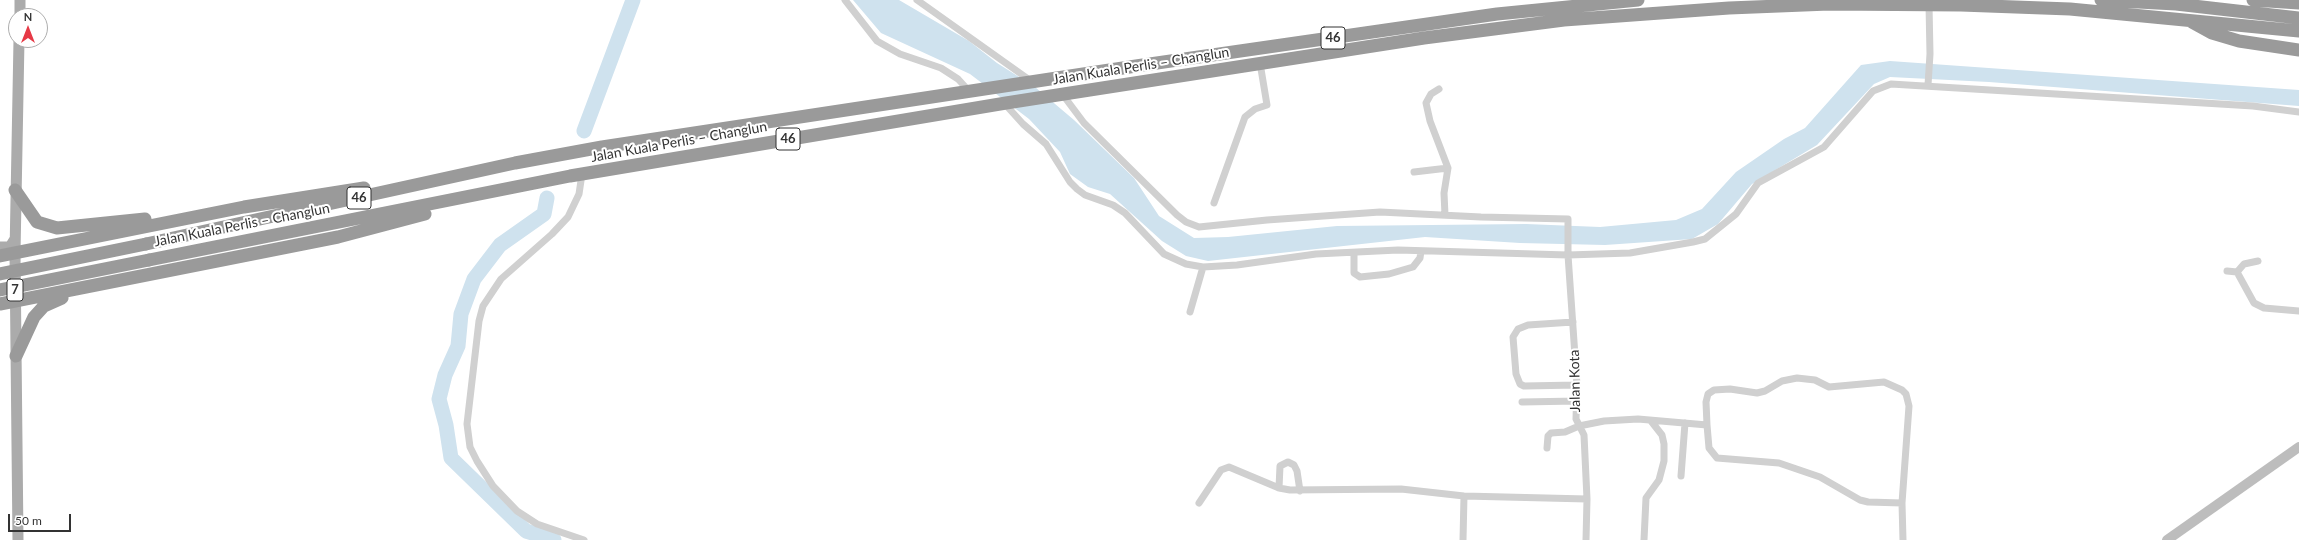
<!DOCTYPE html>
<meta charset="utf-8">
<style>
body{margin:0}
#map{position:relative;width:2299px;height:540px;overflow:hidden;background:#fff;font-family:Lato,sans-serif}
canvas{display:block}
.north{position:absolute;left:8px;top:8px;width:40px;height:40px;box-sizing:border-box;background:#fff;border:1px solid #adadad;border-radius:50%;rotate:0deg;font-size:11px;font-weight:700;line-height:16px;text-align:center;color:#333}
.north::after{content:'';display:block;margin:auto;width:14px;height:18px;background:#e63946;clip-path:polygon(50% 0,100% 100%,50% 72%,0 100%)}
.scale{position:absolute;left:8px;top:514px;width:63px;height:18px;box-sizing:border-box;border:2px solid #333;border-top:0;padding-left:5px;font-size:12px;line-height:14px;white-space:nowrap;color:#333;-webkit-text-stroke:3px #fff;paint-order:stroke}
</style>
<div id="map">
<canvas width="2299" height="540"></canvas>
<div class="north">N</div>
<div class="scale">50 m</div>
</div>
<script>
const c = document.querySelector('canvas').getContext('2d');
c.lineJoin = 'round';
function paint(path, color) { c.fillStyle = color; c.fill(path, 'evenodd'); }
const poly = rows => new Path2D(rows.map(r => 'M' + r).join(''));
function strokePath(path, color, width, dash) { c.strokeStyle = color; c.lineWidth = width; c.lineCap = dash ? 'butt' : 'round'; c.setLineDash(dash || []); c.stroke(path); }
function label(font, color, halo, rows, align = 'center') {
  c.font = font + ' Lato,sans-serif'; c.lineWidth = 4; c.setLineDash([]); c.textBaseline = 'middle'; c.strokeStyle = halo; c.fillStyle = color; for (const [text, x, y, turn = 0] of rows) {
    c.save(); c.translate(x, y); c.rotate((+turn || 0) * Math.PI / 180); c.textAlign = isNaN(turn) ? turn : align; if (halo) c.strokeText(text, 0, 0); c.fillText(text, 0, 0); c.restore();
  }
}
const water = poly([
 [853,0,899,0,969,41,997,63,1035,87,1074,120,1134,178,1159,216,1194,238,1228,237,1337,226,1526,224,1600,227,1676,220,1702,209,1736,172,1784,139,1805,128,1861,65,1890,61,2299,90,2299,106,1989,82,1890,77,1874,84,1817,145,1752,184,1718,224,1692,239,1605,245,1520,243,1425,237,1208,261,1186,256,1162,241,1110,194,1088,187,1070,174,1060,152,1029,119,970,74,881,33]
]);
const river = poly([
 [584,131,633,0],
 [547,198,544,214,500,245,474,279,461,314,458,346,445,375,439,399,446,425,451,458,526,531,554,540]
]);
const street = poly([
 [845,0,877,41,900,54,941,68,958,79,969,91],
 [917,0,1031,81],
 [1928,85,1930,54,1929,5],
 [1439,89,1431,94,1426,103,1430,121,1448,168,1444,193,1445,215],
 [1063,95,1084,123,1177,215,1186,222,1199,227,1267,220,1380,212,1481,217,1568,219,1568,255,1577,385,1576,419,1584,435,1587,499,1586,540],
 [1004,103,1023,124,1046,144,1070,182,1077,189,1085,195,1113,205,1125,213,1164,254,1186,264,1203,267,1237,265,1316,254,1398,250,1568,255,1630,253,1693,242,1705,239,1736,214,1758,183,1824,147,1873,91,1891,84,2253,106,2299,112],
 [1414,172,1448,168],
 [582,174,579,194,568,217,552,234,501,279,483,306,479,321,467,424,470,447,477,461,493,486,517,511,537,524,584,540],
 [1214,203,1245,117,1255,109,1267,105,1260,63],
 [1354,253,1354,273,1360,277,1389,274,1413,267,1420,258,1421,251],
 [2227,271,2237,272,2254,303,2264,308,2299,311],
 [2237,272,2244,264,2258,261],
 [1190,312,1203,267],
 [1573,322,1528,325,1518,329,1513,337,1516,374,1520,384,1524,386,1577,385],
 [1522,402,1577,401],
 [1707,425,1706,402,1708,394,1714,390,1730,389,1757,393,1765,391,1782,381,1797,378,1815,380,1829,387,1884,382,1902,390,1906,394,1909,406,1902,503,1903,540],
 [1547,448,1548,436,1551,433,1565,432,1579,426,1604,421,1638,419,1707,425,1709,448,1717,458,1779,463,1820,477,1860,500,1868,502,1902,503],
 [1681,476,1685,423],
 [1279,488,1280,466,1288,462,1294,465,1297,471,1300,491],
 [1199,503,1221,470,1229,467,1279,488,1290,490,1401,489,1464,496,1587,499],
 [1463,540,1464,496],
 [1644,540,1646,498,1659,480,1664,461,1664,444,1662,435,1651,421]
]);
const secondary = poly([
 [2167,540,2299,447]
]);
const primary = poly([
 [20,16,20,0],
 [0,247,10,247,15,239],
 [18,540,15,253,19,40]
]);
const highway = poly([
 [2101,0,2176,4,2299,18],
 [2253,0,2299,3],
 [2192,22,2212,33,2239,41,2299,50],
 [15,190,37,222,57,228,145,219],
 [146,244,515,163,602,147,1136,66,1497,14,1638,0],
 [0,256,244,207,364,188],
 [149,260,570,176,1006,103,1424,38,1564,20,1729,8,1829,4,1961,5,2070,9,2299,31],
 [0,304,338,237,425,214],
 [16,356,34,317,44,306,62,298]
]);
const highwayBridge = poly([
 [0,274,146,244],
 [0,290,149,260]
]);
const shields = [
 [1333,38,24],
 [788,139,24],
 [359,198,24],
 [15,290,16]
];
const shieldNames = [
 ["46",1333,38],
 ["46",788,139],
 ["46",359,198],
 ["7",15,290]
];
const streetNames = [
 ["Jalan Kuala Perlis – Changlun",1141,66,-9],
 ["Jalan Kuala Perlis – Changlun",679,142,-10],
 ["Jalan Kuala Perlis – Changlun",242,225,-11],
 ["Jalan Kota",1575,381,-91]
];
paint(water, '#cfe2ee');
strokePath(river, '#cfe2ee', 15);
strokePath(street, '#d0d0d0', 7);
strokePath(secondary, '#bdbdbd', 10);
strokePath(primary, '#ababab', 11);
strokePath(highway, '#9a9a9a', 13);
strokePath(highwayBridge, '#9a9a9a', 13);
for (const [x, y, w] of shields) { const box = new Path2D(); box.roundRect(x - w / 2, y - 11, w, 22, 3); c.fillStyle = '#fff'; c.fill(box); strokePath(box, '#333', 1); }
label('bold 13px', '#333', null, shieldNames);
label('14px', '#333', '#fff', streetNames);
</script>
